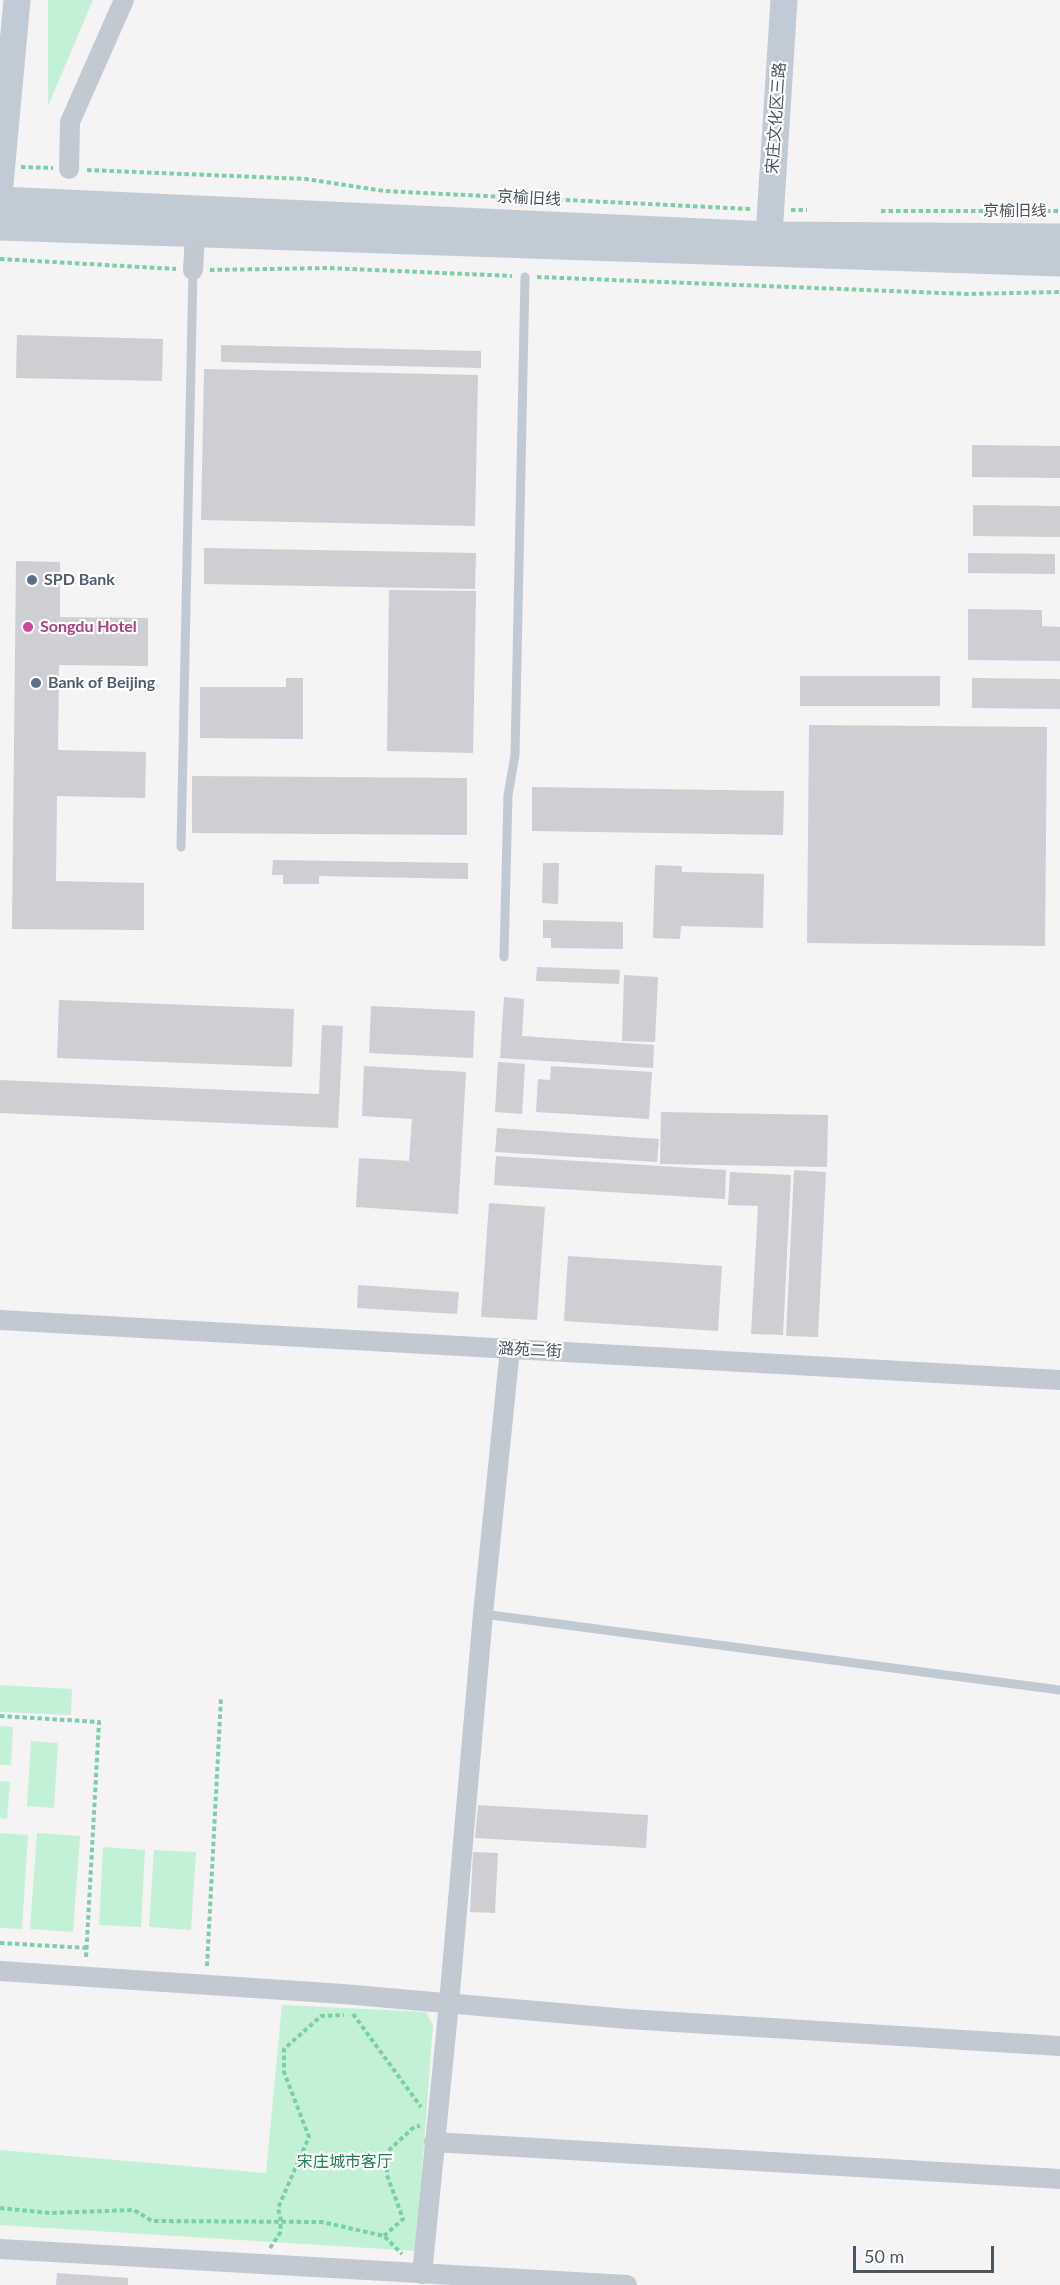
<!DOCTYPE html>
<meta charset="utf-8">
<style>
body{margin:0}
#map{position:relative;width:1060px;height:2285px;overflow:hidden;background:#f5f3f3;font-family:Lato,sans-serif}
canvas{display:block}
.scale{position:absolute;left:853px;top:2246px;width:141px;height:27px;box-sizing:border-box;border:3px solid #4a5661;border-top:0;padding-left:8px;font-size:18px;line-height:21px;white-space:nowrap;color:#4a5661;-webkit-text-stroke:4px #fff;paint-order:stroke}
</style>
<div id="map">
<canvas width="1060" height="2285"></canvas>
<div class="scale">50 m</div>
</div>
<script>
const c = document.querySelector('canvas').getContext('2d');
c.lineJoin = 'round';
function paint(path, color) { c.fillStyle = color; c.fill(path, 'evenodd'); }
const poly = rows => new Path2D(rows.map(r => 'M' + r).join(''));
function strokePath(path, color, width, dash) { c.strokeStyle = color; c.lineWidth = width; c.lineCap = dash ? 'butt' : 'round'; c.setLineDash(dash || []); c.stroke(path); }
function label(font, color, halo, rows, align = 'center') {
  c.font = font + ' Lato,"Noto Sans SC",sans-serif'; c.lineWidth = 4.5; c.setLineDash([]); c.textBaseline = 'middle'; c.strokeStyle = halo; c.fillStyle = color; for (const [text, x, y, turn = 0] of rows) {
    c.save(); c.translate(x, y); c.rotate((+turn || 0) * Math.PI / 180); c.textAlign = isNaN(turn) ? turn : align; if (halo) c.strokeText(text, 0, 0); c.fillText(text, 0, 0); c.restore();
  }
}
const green = poly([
 [48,0,93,0,48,106],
 [0,1685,72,1689,71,1715,0,1712],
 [0,1726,13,1727,11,1765,0,1765],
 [31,1741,58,1743,54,1808,27,1806],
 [0,1781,10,1782,7,1819,0,1818],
 [0,1833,28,1835,22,1929,0,1928],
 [37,1833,80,1836,73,1932,30,1929],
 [103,1847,145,1850,141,1927,99,1925],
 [154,1850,196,1852,191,1930,149,1927],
 [282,2005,426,2012,433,2025,416,2251,0,2225,0,2150,266,2173]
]);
const building = poly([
 [17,335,163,339,162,381,16,378],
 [221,345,481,351,481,368,221,362],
 [204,369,478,375,475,526,201,520],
 [972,445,1060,446,1060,478,972,477],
 [973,505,1060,506,1060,537,973,536],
 [204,548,476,553,475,589,204,584],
 [968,553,1055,554,1055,574,968,573],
 [16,561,60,562,60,617,148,618,148,666,59,665,58,750,146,752,145,798,57,796,56,881,144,883,144,930,12,929],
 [389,590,476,591,473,753,387,751],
 [968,609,1042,610,1042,626,1060,627,1060,661,968,660],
 [800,676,940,676,940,706,800,706],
 [286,678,303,678,303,739,200,738,200,687,286,687],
 [972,678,1060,679,1060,709,972,708],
 [809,725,1047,727,1045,946,807,943],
 [192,776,467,778,467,835,192,833],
 [532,787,784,791,783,835,532,831],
 [273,860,468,863,468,879,319,876,319,884,283,884,283,875,272,875],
 [543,863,559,863,558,904,542,903],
 [655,865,682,866,682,872,764,874,763,928,681,926,680,939,653,938],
 [543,920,623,922,623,949,551,948,551,938,543,938],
 [537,967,620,970,619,984,536,981],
 [624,975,658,977,655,1042,622,1041],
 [504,997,524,999,522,1036,654,1045,653,1068,500,1058],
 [59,1000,294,1009,292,1067,57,1058],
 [371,1006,475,1011,473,1058,369,1053],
 [322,1025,343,1026,338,1128,0,1113,0,1080,319,1094],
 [498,1062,525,1064,522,1114,495,1112],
 [364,1066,466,1072,458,1214,356,1207,359,1158,409,1161,412,1119,362,1116],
 [551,1066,652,1072,649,1119,536,1112,538,1079,550,1080],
 [661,1112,828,1115,827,1167,660,1164],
 [497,1128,659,1139,657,1162,495,1152],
 [496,1156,726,1170,725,1199,494,1185],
 [794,1170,826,1172,818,1337,786,1336],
 [730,1172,791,1175,783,1335,751,1334,758,1206,728,1205],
 [489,1203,545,1207,537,1320,481,1317],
 [568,1256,722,1266,718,1331,564,1321],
 [358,1285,459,1292,457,1314,357,1308],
 [478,1805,648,1815,646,1848,475,1838],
 [473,1852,498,1853,495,1913,470,1912],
 [57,2273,128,2278,128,2285,56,2285]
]);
const path = poly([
 [21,167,53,168],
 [87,170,306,179,384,191,750,209],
 [791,210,807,210],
 [881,211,1060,211],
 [0,259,176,269],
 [210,270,328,268,512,276],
 [537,277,967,294,1060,292],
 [0,1716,99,1722,86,1958],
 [0,1943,87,1948],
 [207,1966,221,1698],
 [353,2014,421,2107],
 [0,2208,49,2213,134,2210,152,2221,322,2222,384,2236,402,2254],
 [384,2236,403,2219,387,2175,387,2152,414,2127,420,2126],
 [270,2248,280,2233,281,2220,278,2208,309,2137,284,2072,284,2049,321,2016,344,2015]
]);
const lane = poly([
 [181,847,193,270],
 [504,957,508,795,515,755,525,277],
 [483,1614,1060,1690]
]);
const street = poly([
 [69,169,70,122,124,0],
 [193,270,195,236],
 [0,1320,1060,1380],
 [0,1971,343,1994,627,2019,1060,2046],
 [434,2142,1060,2179],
 [0,2249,627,2285],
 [422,2274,449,2003,483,1614,510,1349]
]);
const secondary = poly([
 [0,184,17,0],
 [0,200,769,235,1060,237],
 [0,227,1060,263],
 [769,235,784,0]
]);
const markers = [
 [32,580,6,"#5c6f8a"],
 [28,627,6,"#d1479c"],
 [36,683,6,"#5c6f8a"]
];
const streetNames = [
 ["宋庄文化区三路",776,118,-86],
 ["京榆旧线",529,198,3],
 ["京榆旧线",1015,211],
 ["潞苑二街",530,1350,3]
];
const serviceNames = [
 ["SPD Bank",44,580],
 ["Bank of Beijing",48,683]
];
const hotelNames = [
 ["Songdu Hotel",40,627]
];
const parkNames = [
 ["宋庄城市客厅",345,2162]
];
paint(green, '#c3f1d5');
paint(building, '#cdcfd5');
strokePath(path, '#7ad0a6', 4, [4.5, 3]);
strokePath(lane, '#c1cad2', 9);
strokePath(street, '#c1cad2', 20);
strokePath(secondary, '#c1cbd6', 27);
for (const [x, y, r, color] of markers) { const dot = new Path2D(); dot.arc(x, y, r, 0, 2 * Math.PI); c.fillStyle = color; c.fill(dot); strokePath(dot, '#fff', 2); }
label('16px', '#4a5661', '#fff', streetNames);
label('bold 16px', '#4e5e75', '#fff', serviceNames, 'left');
label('bold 16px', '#b23c85', '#fff', hotelNames, 'left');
label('16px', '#17864f', '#fff', parkNames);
</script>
